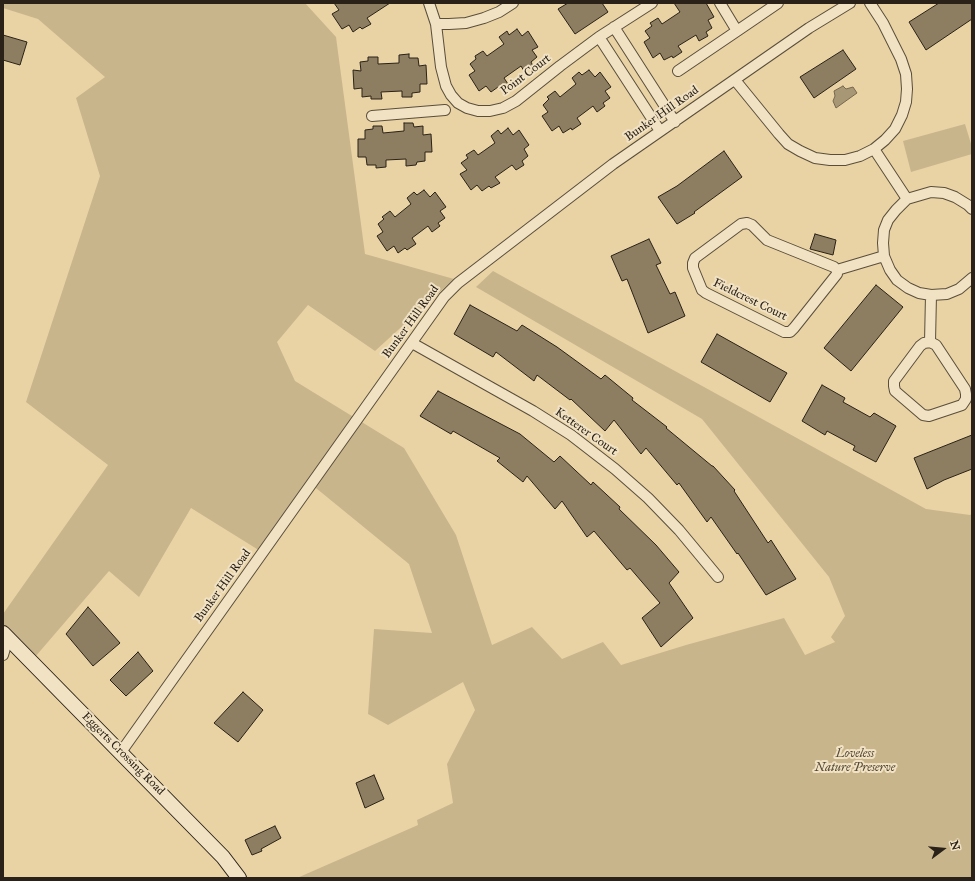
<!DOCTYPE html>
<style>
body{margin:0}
#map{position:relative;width:975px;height:881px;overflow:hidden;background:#e9d3a4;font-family:"IM FELL Great Primer",serif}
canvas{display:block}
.frame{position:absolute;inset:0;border:4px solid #2a2218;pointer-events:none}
.north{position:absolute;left:923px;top:829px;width:40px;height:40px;-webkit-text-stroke:3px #f1e2c4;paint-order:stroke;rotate:74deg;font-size:11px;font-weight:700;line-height:16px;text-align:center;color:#2a2218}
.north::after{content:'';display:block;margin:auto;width:14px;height:18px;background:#2a2218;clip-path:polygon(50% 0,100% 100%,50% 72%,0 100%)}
</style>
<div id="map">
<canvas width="975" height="881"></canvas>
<div class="frame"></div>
<div class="north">N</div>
</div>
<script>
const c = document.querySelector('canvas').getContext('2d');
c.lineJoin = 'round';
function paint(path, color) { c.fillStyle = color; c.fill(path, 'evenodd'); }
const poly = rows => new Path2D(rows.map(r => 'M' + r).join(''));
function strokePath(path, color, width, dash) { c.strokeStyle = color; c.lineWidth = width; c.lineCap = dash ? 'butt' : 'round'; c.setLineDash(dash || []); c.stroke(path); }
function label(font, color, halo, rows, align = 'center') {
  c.font = font + ' "IM FELL Great Primer",serif'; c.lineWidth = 4; c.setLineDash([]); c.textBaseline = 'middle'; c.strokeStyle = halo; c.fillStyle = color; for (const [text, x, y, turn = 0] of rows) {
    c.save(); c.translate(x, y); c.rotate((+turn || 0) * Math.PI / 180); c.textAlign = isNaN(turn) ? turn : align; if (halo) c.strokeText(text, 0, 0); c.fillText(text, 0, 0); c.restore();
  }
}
const green = poly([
 [3,3,305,3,336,37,365,254,454,279,375,351,308,305,277,342,295,381,404,448,456,535,492,645,532,627,562,659,603,642,621,665,686,645,784,618,805,655,835,642,831,637,845,616,829,577,702,419,476,287,493,271,926,509,970,515,972,514,972,878,297,878,418,825,417,820,453,803,447,764,475,710,463,682,388,725,368,714,374,629,432,633,409,564,311,484,265,554,191,508,139,597,109,571,29,664,3,640,3,614,108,465,26,402,100,176,76,98,105,77,38,19,3,8],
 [965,124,972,147,972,154,911,172,903,141]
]);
const water = poly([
 [843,86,846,89,853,87,857,93,836,108,833,101,835,96,834,91,843,86]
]);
const building = poly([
 [334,3,390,3,367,18,371,24,362,29,360,27,353,32,349,25,342,29,332,14,339,10,334,3],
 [568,3,602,3,608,12,575,34,558,9,568,3],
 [674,3,706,3,714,17,708,20,712,28,706,32,708,36,699,41,696,35,678,46,682,52,673,58,672,56,664,60,660,53,653,58,644,42,650,38,645,31,652,26,650,23,658,18,662,24,680,12,674,3],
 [939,3,972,3,972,19,926,50,909,22,939,3],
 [517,29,522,36,528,31,538,47,532,50,537,57,531,62,533,66,524,71,521,66,504,78,508,84,500,90,498,87,491,92,486,86,479,91,469,75,475,71,470,64,476,59,475,56,483,51,487,56,504,44,499,37,507,31,509,35,517,29],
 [3,35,27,42,20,65,3,60,3,35],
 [843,50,856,69,814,98,800,77,843,50],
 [409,54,409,58,418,58,419,66,426,65,427,84,420,84,420,92,412,93,412,97,402,97,402,91,381,92,382,99,371,99,371,96,362,97,362,88,354,89,353,70,361,71,360,62,368,61,368,57,378,57,378,64,399,63,399,55,409,54],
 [589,70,595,77,600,72,611,87,605,91,610,98,603,103,605,106,597,112,593,106,577,118,581,124,572,130,571,128,563,133,559,126,552,131,542,116,548,112,543,105,549,99,547,97,555,91,560,97,576,84,572,78,579,72,582,75,589,70],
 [404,123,413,123,414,127,423,126,423,135,431,134,432,152,425,152,425,161,417,162,416,165,406,166,406,159,386,160,386,167,376,168,376,165,367,165,366,157,358,157,358,139,365,139,365,130,373,129,373,126,382,126,383,133,404,131,404,123],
 [508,128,513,135,519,130,529,145,524,149,528,156,522,161,524,165,516,170,512,165,495,177,500,183,491,188,489,186,482,191,477,185,471,190,460,174,467,170,461,163,468,158,466,155,474,150,478,155,495,143,491,136,498,130,501,134,508,128],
 [724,151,742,177,694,212,695,213,677,224,658,197,677,186,724,151],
 [424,190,430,197,435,192,446,207,440,211,445,218,438,223,440,226,432,232,428,226,412,238,416,244,407,250,405,248,398,253,394,246,387,251,377,236,383,232,378,224,384,219,382,217,390,211,395,217,411,204,407,198,414,192,417,195,424,190],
 [815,234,836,240,833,255,810,249,815,234],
 [649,239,661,263,656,265,670,294,675,292,685,316,648,333,627,279,622,281,611,256,649,239],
 [876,285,903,307,851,371,824,348,876,285],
 [470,305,517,331,522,325,557,347,601,379,605,375,633,398,632,400,667,427,666,428,712,466,713,466,735,490,734,491,768,543,771,540,796,579,766,595,738,553,737,554,711,517,707,522,679,483,677,485,646,448,641,454,614,420,605,431,571,399,570,400,537,375,534,381,496,352,493,357,454,334,470,305],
 [717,334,787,373,770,402,701,362,717,334],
 [822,385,845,398,843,402,870,417,874,413,896,426,876,462,853,450,855,446,827,431,825,435,802,421,822,385],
 [438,391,520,434,554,462,560,456,591,485,593,482,620,507,619,509,656,545,679,572,669,583,693,618,661,647,642,618,660,603,630,568,627,570,594,531,587,537,562,501,555,509,527,476,523,482,497,461,500,458,453,431,451,434,420,416,438,391],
 [972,435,972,469,944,480,927,489,914,458,972,435],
 [88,607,120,643,93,666,66,634,88,607],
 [138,652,153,671,126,696,110,680,138,652],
 [243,692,263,710,238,742,214,723,243,692],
 [374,775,384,799,365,808,356,783,374,775],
 [275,826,281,838,261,849,262,851,252,855,245,840,275,826]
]);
const street = poly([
 [429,3,436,24,441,67,446,86,451,95,458,103,467,108,478,111,490,111,503,108,516,101,560,66,599,37,652,3],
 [436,24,449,24,466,23,484,18,499,12,513,3],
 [614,27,675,122],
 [737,31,778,3],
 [599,37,660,131],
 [678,71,737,31,720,3],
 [735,80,779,134,788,144,800,151,815,158,830,160,845,160,860,156,874,149,885,140,895,129,902,115,906,102,907,89,906,74,901,59,883,23,870,3],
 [372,116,445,110],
 [874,149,907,199],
 [972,209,968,205,955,197,944,193,931,192,907,199,896,210,888,220,884,230,883,243,884,256,890,270,897,280,908,288,919,293,931,295,947,294,959,289,972,278],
 [747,223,752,225,767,240,834,267,837,270,837,274,794,328,790,332,784,332,706,293,702,290,693,268,693,263,695,258,741,224,747,223],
 [837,270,884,256],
 [930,342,936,345,965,389,966,394,966,399,962,405,929,416,923,415,895,391,894,386,894,381,920,346,924,343,930,342],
 [930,342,931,295],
 [412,343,533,411,571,435,615,469,648,498,679,530,718,577],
 [3,655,8,638],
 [121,752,444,297,458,283,613,164,809,28,850,3]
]);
const secondary = poly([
 [3,633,223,857,239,878]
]);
const streetNames = [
 ["Point Court",526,75,-37],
 ["Bunker Hill Road",662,114,-35],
 ["Fieldcrest Court",750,300,26],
 ["Bunker Hill Road",411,322,-54],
 ["Ketterer Court",586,432,35],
 ["Bunker Hill Road",223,586,-54],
 ["Eggerts Crossing Road",123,754,45]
];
const parkNames = [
 ["Loveless",855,754],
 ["Nature Preserve",855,768]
];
paint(green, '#c9b58c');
paint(water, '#a89774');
strokePath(water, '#76684f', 1);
paint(building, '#8d7e61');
strokePath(building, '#2a2218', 1);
strokePath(street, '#5a4e3b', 12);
strokePath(secondary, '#2a2218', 16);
strokePath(street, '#f1e2c4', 10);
strokePath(secondary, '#f1e2c4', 14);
label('12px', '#2a2218', '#f1e2c4', streetNames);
label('italic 12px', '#524735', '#f1e2c4', parkNames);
</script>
